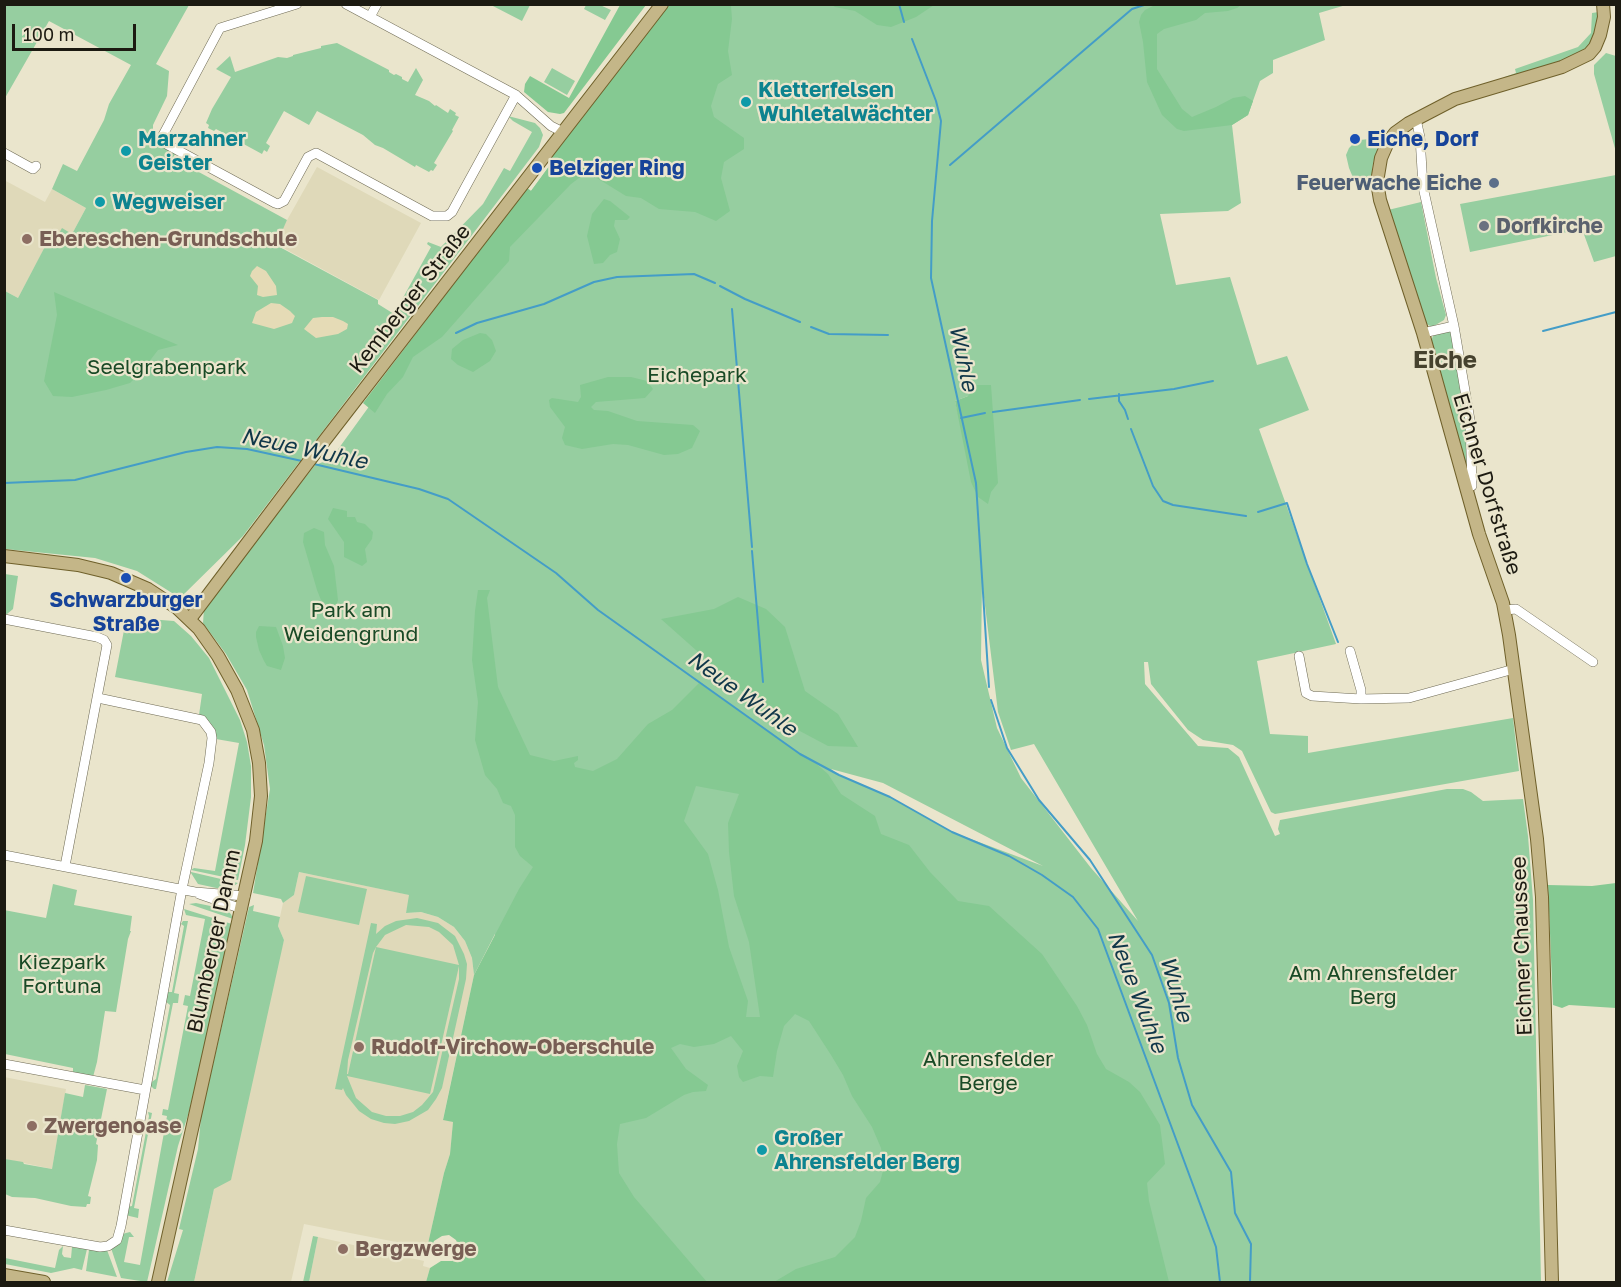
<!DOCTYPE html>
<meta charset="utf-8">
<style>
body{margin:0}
#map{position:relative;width:1621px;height:1287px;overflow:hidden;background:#eae5cc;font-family:"Golos Text",sans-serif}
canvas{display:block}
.frame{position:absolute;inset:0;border:6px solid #1c1a11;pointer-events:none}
.scale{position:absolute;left:12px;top:24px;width:124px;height:27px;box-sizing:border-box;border:3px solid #1c1a11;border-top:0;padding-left:8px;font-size:18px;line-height:21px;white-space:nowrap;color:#1c1a11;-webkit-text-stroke:4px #eae5cc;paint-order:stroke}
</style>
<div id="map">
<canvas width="1621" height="1287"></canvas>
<div class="frame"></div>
<div class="scale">100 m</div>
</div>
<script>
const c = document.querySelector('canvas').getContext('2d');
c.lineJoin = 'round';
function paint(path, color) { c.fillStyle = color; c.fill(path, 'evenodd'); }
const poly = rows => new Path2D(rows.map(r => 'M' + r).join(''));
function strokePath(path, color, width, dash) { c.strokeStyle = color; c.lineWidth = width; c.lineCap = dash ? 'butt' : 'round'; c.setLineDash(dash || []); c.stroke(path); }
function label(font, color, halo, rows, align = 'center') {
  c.font = font + ' "Golos Text",sans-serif'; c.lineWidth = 4.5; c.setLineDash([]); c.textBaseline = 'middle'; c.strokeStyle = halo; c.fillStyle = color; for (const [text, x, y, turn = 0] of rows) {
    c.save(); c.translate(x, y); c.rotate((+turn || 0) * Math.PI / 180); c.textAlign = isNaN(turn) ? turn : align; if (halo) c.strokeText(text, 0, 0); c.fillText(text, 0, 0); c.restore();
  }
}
const built = poly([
 [317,167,421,223,379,300,276,244,282,229],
 [4,180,45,202,52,189,86,208,72,234,55,240,50,238,18,298,5,291],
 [299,872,410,895,406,913,421,912,438,917,454,927,465,941,472,958,474,975,443,1119,453,1122,450,1154,444,1173,427,1248,304,1224,291,1282,194,1282,214,1189,284,940,278,926,283,903,294,895],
 [4,1077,66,1089,52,1169,5,1159],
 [318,1237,424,1261,423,1266,430,1268,426,1282,309,1282]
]);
const green = poly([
 [5,5,189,5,156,64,169,71,167,96,153,125,153,132,158,134,161,144,175,154,173,158,287,220,276,245,378,300,378,304,394,314,431,247,427,244,428,242,441,247,483,204,504,168,510,171,532,132,513,121,508,116,535,123,540,128,543,135,539,147,243,536,180,598,137,571,95,558,5,549,5,291,18,298,50,237,55,240,62,228,72,234,86,208,52,189,63,164,77,171,104,120,109,104,131,65,49,21,5,98],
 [491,5,530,5,522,21],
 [586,5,600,5,611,10,605,20,584,9],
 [668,5,1346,5,1319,13,1325,40,1273,60,1273,73,1260,81,1248,115,1232,125,1241,203,1228,211,1160,214,1176,285,1230,277,1257,365,1287,356,1309,410,1259,429,1336,644,1257,661,1270,734,1308,736,1308,753,1513,718,1519,771,1275,814,1271,812,1242,751,1233,745,1203,740,1188,730,1151,684,1148,662,1144,662,1145,684,1198,746,1228,748,1239,757,1275,836,1280,834,1278,829,1280,820,1447,789,1463,789,1471,792,1483,801,1523,799,1528,836,1533,900,1541,1282,482,1282,495,934,474,975,472,958,465,941,454,927,438,917,421,912,406,913,409,895,299,872,294,895,283,903,281,899,253,893,270,789,264,745,247,690,226,654,203,623,204,609,315,465,331,459,520,198,527,188,531,191,553,161,550,159],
 [968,396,964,437,955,401],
 [982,581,998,712,1011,750,1034,744,1138,921,1091,868,1021,778,997,728,981,660],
 [831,769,883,783,1043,866,952,832,890,797,839,775],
 [1599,12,1598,22,1591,43,1584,50,1566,60,1507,79,1505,77,1516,73,1515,69,1578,47,1591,33,1592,13],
 [337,43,389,70,389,72,394,75,396,74,402,77,402,79,408,82,416,68,423,80,415,95,429,101,435,106,436,105,448,113,450,109,456,113,455,115,459,117,452,130,453,131,434,163,437,165,433,171,431,170,429,172,416,165,415,167,383,148,375,145,363,135,317,111,309,125,284,111,266,143,270,146,267,152,264,150,262,154,216,129,214,131,208,128,209,125,206,123,212,109,231,77,216,69,230,56,235,72,278,57,287,58,293,56,293,55,321,48,321,46],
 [1606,53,1616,56,1616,152,1594,74,1594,65],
 [552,68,575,81,567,95,544,82],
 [1369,139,1377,140,1379,145,1373,163,1371,182,1366,189,1360,189,1357,187,1349,168,1346,155,1349,148,1354,143,1360,140],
 [1616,175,1616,256,1594,262,1582,229,1470,252,1460,204],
 [1421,202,1436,278,1446,315,1444,320,1432,327,1425,323,1388,210],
 [1451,331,1467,428,1468,475,1431,341,1433,336,1440,332],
 [5,574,18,576,13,609,7,614,5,614],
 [135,618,174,621,191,636,209,658,240,720,247,742,251,766,251,797,245,845,238,880,191,870,194,868,215,871,239,743,216,739,212,726,199,715,202,694,115,677,125,625],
 [191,873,191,872,238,883,230,889,221,889,198,884],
 [306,876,367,889,359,925,298,912],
 [53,884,77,890,74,905,132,916,130,931,131,931,128,939,116,1012,105,1011,97,1062,93,1077,73,1074,73,1068,5,1054,4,910,46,918],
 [196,903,225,909,231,914,233,919,189,904],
 [254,905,253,911,280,917,278,926,284,940,231,1180,214,1189,194,1282,167,1282,183,1230,179,1229,198,1149,201,1117,249,907],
 [184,909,232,924,189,1112,178,1146,147,1282,121,1278,111,1248,122,1234,130,1232,134,1237,129,1237,124,1262,140,1265,167,1116,162,1115,163,1109,168,1110,188,1006,183,1005,185,995,190,996,205,919,186,915],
 [417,918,438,923,455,936,464,954,467,964,466,979,442,1088,436,1099,428,1110,409,1121,395,1124,384,1123,371,1119,359,1111,346,1095,343,1088,342,1090,335,1089,371,923,377,924,376,934,385,926,396,921],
 [406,925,429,927,439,932,453,945,459,965,376,947,385,935],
 [376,947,348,1074,347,1074,348,1060,373,953],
 [459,966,459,979,433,1092,422,1105,413,1112,400,1116,386,1116,372,1112,356,1098,347,1076,430,1094],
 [183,921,188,921,174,993,179,994,178,1003,173,1003,156,1089,154,1089,149,1084,156,1079,170,1005,165,1001,167,992,172,992,184,926,181,924],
 [85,1085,107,1089,96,1144,98,1145,97,1160,88,1196,91,1197,90,1204,87,1204,86,1207,71,1206,35,1198,12,1197,5,1194,5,1159,23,1162,24,1164,52,1169,65,1093,83,1097],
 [148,1112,152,1113,134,1208,139,1209,138,1218,125,1215,127,1207,132,1206,149,1116],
 [313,1236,318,1237,309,1282,303,1282],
 [63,1246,62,1254,64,1257,71,1258,72,1247,87,1249,82,1270,74,1268,51,1273,5,1264,5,1258,55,1268,59,1250],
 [89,1250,107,1250,117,1277,86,1271]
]);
const forest = poly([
 [1157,4,1241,5,1237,8,1228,11,1205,13,1196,20,1164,29,1157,34,1157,69,1182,109,1192,117,1216,107,1233,98,1245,96,1253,101,1248,115,1232,125,1184,131,1177,129,1162,115,1147,82,1143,42,1139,22,1141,15,1145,10],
 [620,5,646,5,564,113,560,114,548,112,524,92,525,84,530,76,569,98],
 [668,5,730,5,731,6,732,19,728,51,732,75,718,84,711,106,714,117,744,138,744,149,724,162,721,178,730,211,716,221,695,212,659,209,641,198,626,196,587,172,571,184,510,247,509,261,442,337,413,357,403,377,387,394,375,413,363,403,527,188,531,191,553,161,550,159,556,151],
 [832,5,934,5,916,17,891,27,877,25,855,11,835,7],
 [604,199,610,201,630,217,627,220,615,220,614,226,620,239,617,252,610,255,603,263,594,264,587,236,592,214],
 [54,292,178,345,158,350,142,371,130,383,106,390,72,397,53,396,44,381,57,315],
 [480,333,486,334,492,340,496,351,490,361,473,372,458,365,451,359,452,349,463,340],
 [608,377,631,377,647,381,653,389,645,398,596,402,591,407,594,410,608,411,637,421,693,425,700,431,692,448,678,454,664,455,628,445,613,444,582,449,565,445,562,438,565,427,550,407,549,400,552,398,578,402,581,397,580,385],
 [977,385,991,385,998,483,991,492,988,504,978,497,971,482,955,401,968,396],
 [333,508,347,511,347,517,355,517,357,522,365,524,373,532,372,539,365,549,367,562,362,566,344,557,344,542,328,519],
 [314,528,324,532,325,545,334,566,338,600,336,605,330,607,321,600,317,590,303,542,304,533],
 [478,590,490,590,487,598,498,687,530,755,554,761,578,756,578,760,574,763,575,767,593,771,617,759,648,724,672,710,699,683,800,754,813,761,828,774,841,794,875,816,881,834,909,845,930,872,958,901,989,906,1042,954,1077,1006,1087,1025,1097,1054,1106,1069,1129,1082,1140,1092,1160,1125,1165,1164,1147,1183,1149,1201,1169,1282,774,1282,796,1269,835,1257,855,1237,861,1221,866,1198,880,1182,884,1167,881,1148,872,1127,852,1096,843,1075,831,1055,809,1021,795,1014,784,1026,777,1051,773,1077,760,1076,743,1082,739,1077,737,1066,743,1051,731,1036,714,1044,694,1047,680,1044,671,1048,686,1069,708,1085,706,1091,693,1092,684,1095,646,1118,620,1124,617,1144,619,1173,634,1197,707,1282,426,1282,430,1268,441,1261,452,1261,457,1256,459,1248,456,1240,449,1235,442,1236,434,1241,431,1249,427,1248,444,1173,450,1154,453,1122,443,1120,474,975,519,889,533,867,520,856,515,847,515,815,511,806,503,803,497,789,485,775,475,740,478,702,472,660,475,611],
 [696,786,739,794,728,823,729,852,734,896,749,942,760,1017,746,1017,748,1001,729,947,718,890,708,854,684,821],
 [738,597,766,609,785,627,805,691,838,714,858,747,828,746,781,721,755,696,742,691,661,619,714,609],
 [259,626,276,627,283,646,285,658,281,670,267,666,264,661,259,650,256,637,256,632],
 [1616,883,1616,1008,1569,1005,1562,1008,1553,1005,1548,885,1592,886]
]);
const sand = poly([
 [257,266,266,271,276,286,277,295,263,297,257,295,258,286,250,276,252,271],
 [271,303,280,304,290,311,295,316,292,323,274,329,252,323,256,312],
 [322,317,333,317,343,321,348,324,347,329,338,334,316,338,304,329,313,318]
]);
const stream = poly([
 [899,4,904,22],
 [912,39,936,101,941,121,932,221,931,278,976,483,989,687],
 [950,165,1132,9,1147,4],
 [720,286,745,299,800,322],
 [732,309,752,547],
 [811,327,829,334,888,335],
 [1543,331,1616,312],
 [456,333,477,323,544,304,594,282,617,277,694,274,715,283],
 [1119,394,1119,401,1125,410,1128,419],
 [1089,399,1174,389,1213,381],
 [993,412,1080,400],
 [961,418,985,413],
 [1131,429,1153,486,1163,501,1173,505,1246,516],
 [314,464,419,489,448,499,556,573,598,610,800,754,839,775,890,797,952,832,1009,856,1042,875,1073,897,1098,929,1216,1247,1220,1282],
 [4,483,75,480,186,452,217,447,247,449,302,461],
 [1258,512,1287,503,1307,564,1338,642],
 [752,551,763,682],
 [991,700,1007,748,1039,800,1090,860,1152,955,1169,1003,1178,1058,1192,1105,1231,1172,1235,1213,1251,1244,1250,1282]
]);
const minor = poly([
 [297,4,220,28,163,135,165,143,168,145,275,203,278,204,284,201,308,157,316,153,432,216,447,216,452,212,465,188,516,95],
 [346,4,516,95,551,126,563,132],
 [370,17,377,4],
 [1416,119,1420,137,1423,187,1454,326,1470,420,1472,486],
 [4,153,33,169,36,166],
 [1423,333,1454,326],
 [1505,610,1516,609,1593,662],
 [4,619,97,637,104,640,107,645,65,866],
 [1350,651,1361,690,1361,699],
 [1299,656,1306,693,1312,696,1361,699,1409,698,1514,669],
 [4,855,195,892,245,896],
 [199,894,242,909],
 [4,1064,145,1090],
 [4,1230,100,1247,108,1246,117,1240,121,1226,182,889,209,763,212,738,211,732,202,720,98,698]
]);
const major = poly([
 [4,556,78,565,111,573,148,589,177,608,199,629,218,656,237,690,253,730,259,763,261,796,256,841,158,1282],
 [190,619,325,440,662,4],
 [4,1275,44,1282],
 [1552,1282,1542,897,1537,839,1509,635,1503,603,1479,534,1423,333,1380,200,1377,182,1381,158,1388,142,1395,133,1409,123,1455,99,1562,67,1589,54,1595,47,1600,35,1604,17,1603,4]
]);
const markers = [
 [746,102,6,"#0f9aa8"],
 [1355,139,6,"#1a4fb4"],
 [126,151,6,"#0f9aa8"],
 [537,168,6,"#1a4fb4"],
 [1494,183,6,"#5c6f8a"],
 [100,202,6,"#0f9aa8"],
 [1484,226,6,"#6b7280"],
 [27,239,6,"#8d6e63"],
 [126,578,6,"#1a4fb4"],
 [359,1047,6,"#8d6e63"],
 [32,1126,6,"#8d6e63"],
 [762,1150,6,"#0f9aa8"],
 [343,1249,6,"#8d6e63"]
];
const cultureNames = [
 ["Kletterfelsen",758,90],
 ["Wuhletalwächter",758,114],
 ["Marzahner",138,139],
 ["Geister",138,163],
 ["Wegweiser",112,202],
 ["Großer",774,1138],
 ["Ahrensfelder Berg",774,1162]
];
const transitNames = [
 ["Eiche, Dorf",1367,139],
 ["Belziger Ring",549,168],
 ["Schwarzburger",126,600,"center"],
 ["Straße",126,624,"center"]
];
const serviceNames = [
 ["Feuerwache Eiche",1482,183]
];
const worshipNames = [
 ["Dorfkirche",1496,226]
];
const educationNames = [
 ["Ebereschen-Grundschule",39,239],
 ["Rudolf-Virchow-Oberschule",371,1047],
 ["Zwergenoase",44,1126],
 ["Bergzwerge",355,1249]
];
const streetNames = [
 ["Kemberger Straße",410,299,-52],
 ["Eichner Dorfstraße",1487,484,73],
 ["Blumberger Damm",214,941,-78],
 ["Eichner Chaussee",1522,946,-92]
];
const parkNames = [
 ["Seelgrabenpark",167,367],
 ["Eichepark",697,375],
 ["Park am",351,610],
 ["Weidengrund",351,634],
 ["Kiezpark",62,962],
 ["Fortuna",62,986],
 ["Am Ahrensfelder",1373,973],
 ["Berg",1373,997],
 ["Ahrensfelder",988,1059],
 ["Berge",988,1083]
];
const waterNames = [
 ["Wuhle",963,358,78],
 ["Neue Wuhle",304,449,12],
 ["Neue Wuhle",742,694,36],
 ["Wuhle",1176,989,74],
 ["Neue Wuhle",1137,992,69]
];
const quarterNames = [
 ["Eiche",1445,360]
];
paint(built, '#dfd9b9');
paint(green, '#96cea0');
paint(forest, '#85c992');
paint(sand, '#e5dbb6');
strokePath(stream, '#449dc7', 2);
strokePath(minor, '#6f6b55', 10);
strokePath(major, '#6f602a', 14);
strokePath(minor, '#fff', 9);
strokePath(major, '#c4b688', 12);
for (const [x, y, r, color] of markers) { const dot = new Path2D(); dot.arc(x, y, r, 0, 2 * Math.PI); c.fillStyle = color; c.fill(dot); strokePath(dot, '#eae5cc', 2); }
label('bold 21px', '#0d838f', '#eae5cc', cultureNames, 'left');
label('bold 21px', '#164399', '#eae5cc', transitNames, 'left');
label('bold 21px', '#4e5e75', '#eae5cc', serviceNames, 'right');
label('bold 21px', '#5b616d', '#eae5cc', worshipNames, 'left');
label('bold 21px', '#785e54', '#eae5cc', educationNames, 'left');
label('21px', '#1c1a11', '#eae5cc', streetNames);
label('21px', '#194a26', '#eae5cc', parkNames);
label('italic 22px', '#103749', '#eae5cc', waterNames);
label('bold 24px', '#46422e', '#eae5cc', quarterNames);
</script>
